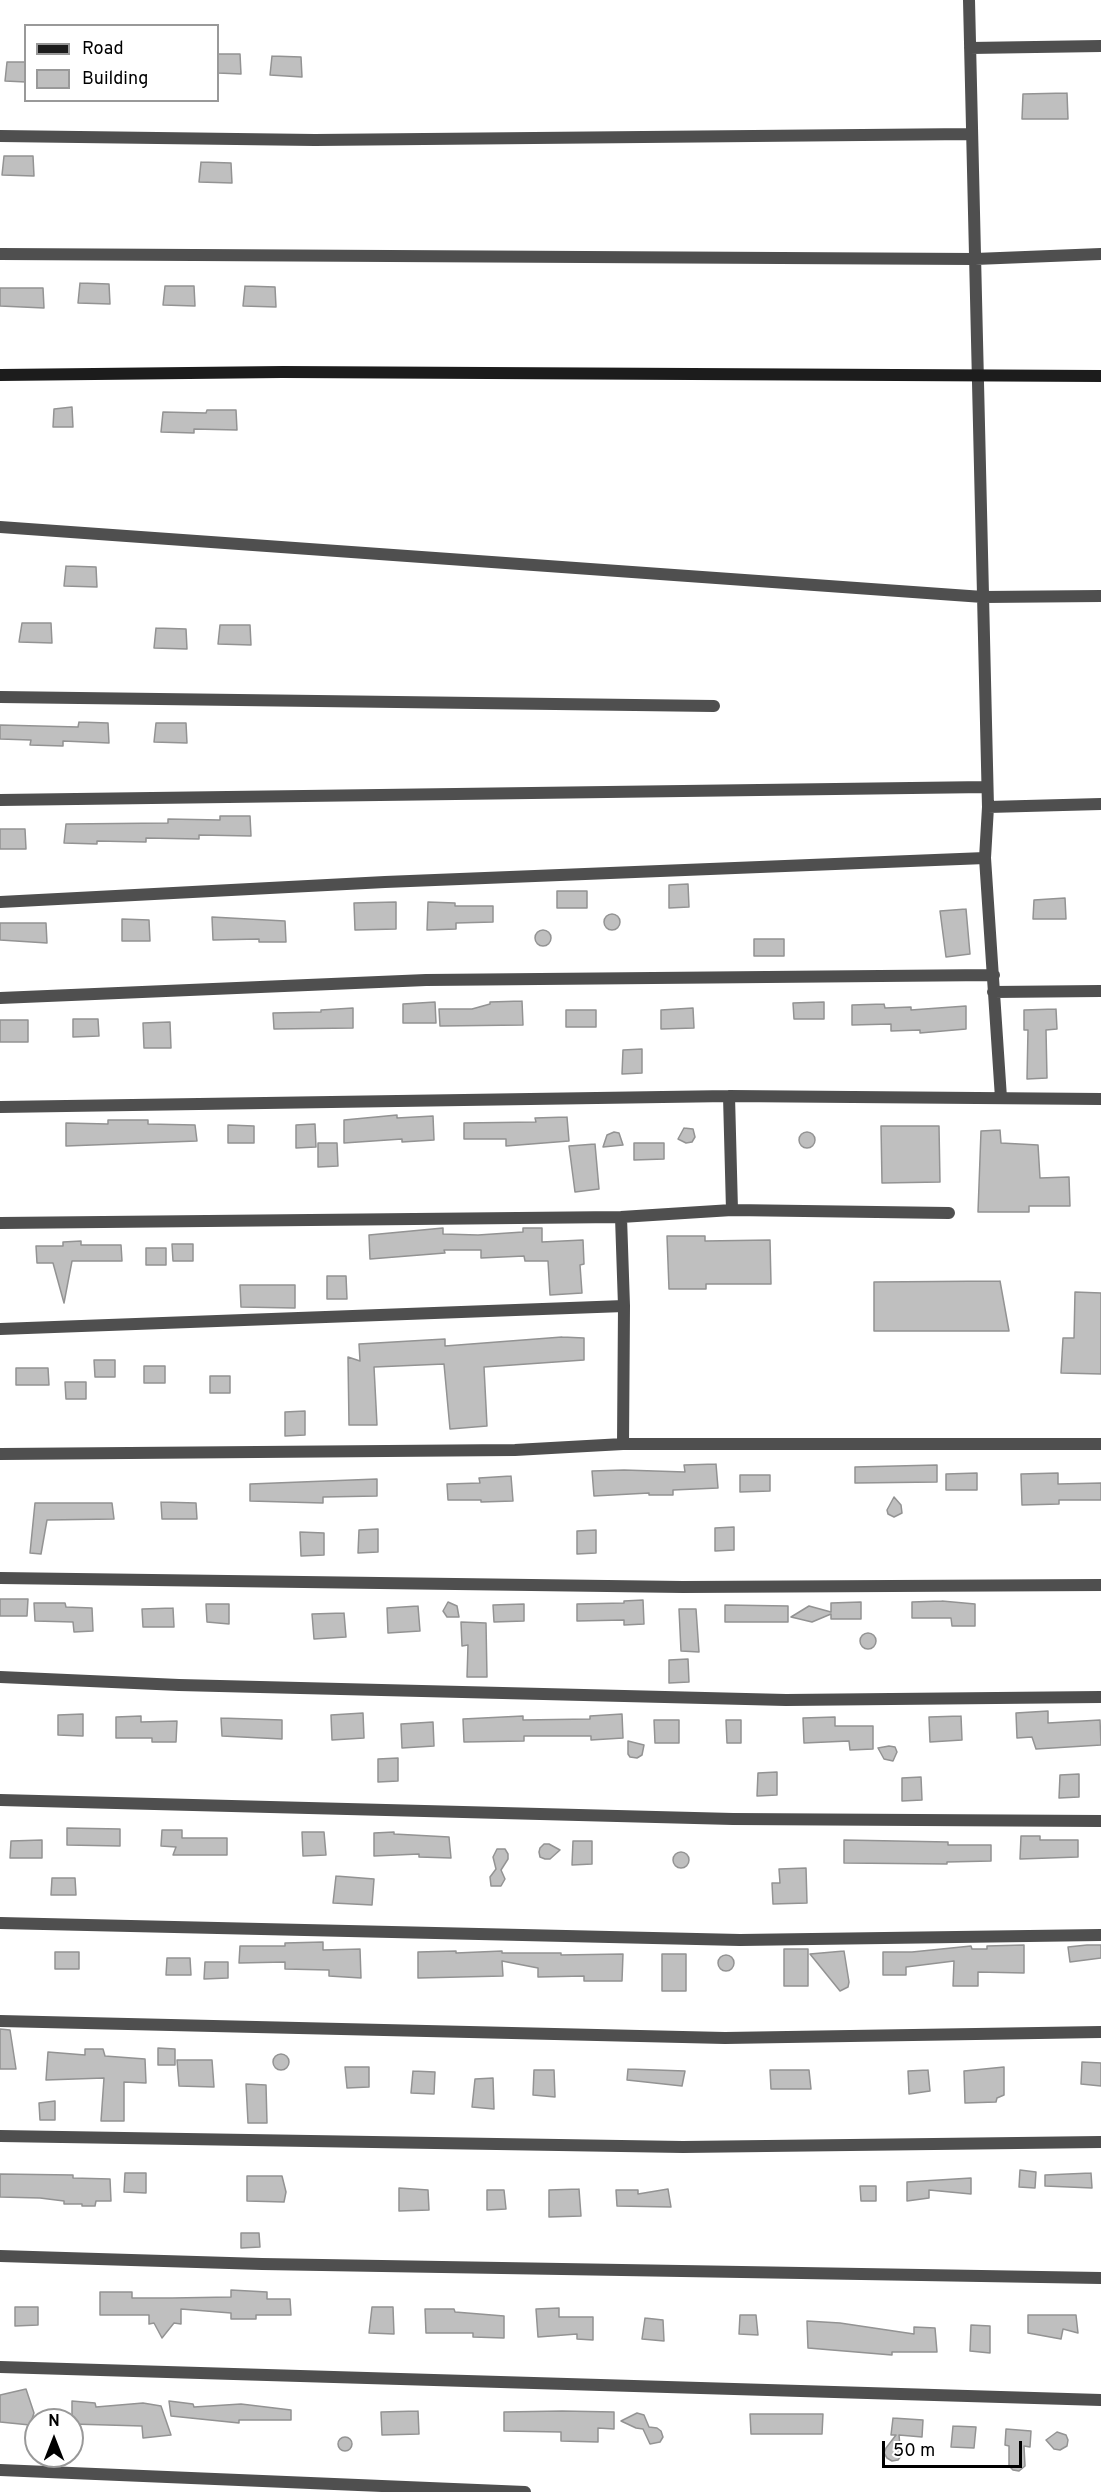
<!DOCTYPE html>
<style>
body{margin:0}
#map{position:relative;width:1101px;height:2492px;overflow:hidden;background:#fff;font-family:Overpass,sans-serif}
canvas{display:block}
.legend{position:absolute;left:24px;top:24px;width:195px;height:78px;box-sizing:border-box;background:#fff;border:2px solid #999;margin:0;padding:8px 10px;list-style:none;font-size:18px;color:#000}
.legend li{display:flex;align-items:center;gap:12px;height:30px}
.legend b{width:30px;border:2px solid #999}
.north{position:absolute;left:24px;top:2408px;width:60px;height:60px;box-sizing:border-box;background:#fff;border:2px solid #999;border-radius:50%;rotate:0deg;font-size:16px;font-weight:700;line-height:24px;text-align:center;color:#000}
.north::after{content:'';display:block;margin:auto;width:21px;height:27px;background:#000;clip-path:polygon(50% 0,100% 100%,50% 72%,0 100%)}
.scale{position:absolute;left:882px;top:2441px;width:140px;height:27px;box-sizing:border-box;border:3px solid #000;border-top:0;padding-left:8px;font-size:18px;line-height:21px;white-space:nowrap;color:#000;-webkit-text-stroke:4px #fff;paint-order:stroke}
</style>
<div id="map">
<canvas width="1101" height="2492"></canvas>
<ul class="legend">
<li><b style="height:8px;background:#1c1c1c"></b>Road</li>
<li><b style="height:16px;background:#bfbfbf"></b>Building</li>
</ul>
<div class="north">N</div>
<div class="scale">50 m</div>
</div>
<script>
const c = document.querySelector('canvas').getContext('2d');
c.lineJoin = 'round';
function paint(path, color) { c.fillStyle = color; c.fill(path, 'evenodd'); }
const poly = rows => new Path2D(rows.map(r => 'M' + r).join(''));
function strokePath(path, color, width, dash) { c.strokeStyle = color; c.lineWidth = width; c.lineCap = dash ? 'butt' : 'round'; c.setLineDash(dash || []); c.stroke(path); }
const building = poly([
 [218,54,240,54,241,74,218,73,218,54],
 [272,56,301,57,302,77,270,75,272,56],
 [7,62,26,62,26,82,5,81,7,62],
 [1067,93,1068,119,1022,119,1023,94,1067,93],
 [4,156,33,156,34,176,2,175,4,156],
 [201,162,231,163,232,183,199,182,201,162],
 [80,283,109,284,110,304,78,303,80,283],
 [165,286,194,286,195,306,163,305,165,286],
 [245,286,275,287,276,307,243,306,245,286],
 [0,288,43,288,44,308,0,306,0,288],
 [72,407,73,427,53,427,54,409,72,407],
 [207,410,236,410,237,430,194,429,194,433,161,432,163,412,206,413,207,410],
 [66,566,96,567,97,587,64,586,66,566],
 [22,623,51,623,52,643,19,642,22,623],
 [220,625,250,625,251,645,218,644,220,625],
 [156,628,186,629,187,649,154,648,156,628],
 [79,722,108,723,109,743,63,741,63,746,30,745,31,740,0,739,0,725,78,727,79,722],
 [156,723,186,723,187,743,154,742,156,723],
 [220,816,250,816,251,836,199,835,199,839,146,838,146,842,97,841,97,844,64,843,66,824,168,823,168,819,220,820,220,816],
 [0,829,25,829,26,849,0,849,0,829],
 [688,884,689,907,669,908,669,885,688,884],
 [557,891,587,891,587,908,557,908,557,891],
 [1065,898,1066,919,1033,919,1034,900,1065,898],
 [396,902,396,929,355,930,354,903,396,902],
 [428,902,455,903,455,906,493,906,493,922,456,923,456,929,427,930,428,902],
 [966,909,970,954,946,957,940,911,966,909],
 '604 922a8 8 0 1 1 16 0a8 8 0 1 1-16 0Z',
 [212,917,285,921,286,942,259,942,259,939,213,940,212,917],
 [122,919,149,920,150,941,122,941,122,919],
 [0,923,46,923,47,943,0,940,0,923],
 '535 938a8 8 0 1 1 16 0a8 8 0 1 1-16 0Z',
 [754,939,784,939,784,956,754,956,754,939],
 [522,1001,523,1025,440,1026,439,1009,472,1009,490,1004,490,1002,522,1001],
 [435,1002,436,1023,403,1023,403,1004,435,1002],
 [824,1002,824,1019,794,1019,793,1003,824,1002],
 [884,1004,885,1008,911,1007,911,1010,966,1006,966,1029,920,1033,920,1030,891,1031,891,1024,852,1025,852,1005,884,1004],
 [353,1008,353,1028,274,1029,273,1013,321,1012,321,1010,353,1008],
 [693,1008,694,1028,661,1029,661,1010,693,1008],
 [1056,1009,1057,1029,1046,1030,1047,1078,1027,1079,1028,1030,1024,1030,1024,1010,1056,1009],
 [566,1010,596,1010,596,1027,566,1027,566,1010],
 [73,1019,98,1019,99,1036,73,1037,73,1019],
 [0,1020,28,1020,28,1042,0,1042,0,1020],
 [170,1022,171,1048,144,1048,143,1023,170,1022],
 [642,1049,642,1073,622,1074,623,1050,642,1049],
 [397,1115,397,1118,433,1116,434,1140,402,1142,402,1139,344,1143,344,1120,397,1115],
 [567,1117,569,1141,506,1146,506,1139,464,1139,464,1123,536,1122,535,1118,567,1117],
 [108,1120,148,1120,148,1124,195,1125,197,1141,66,1146,66,1123,108,1124,108,1120],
 [315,1124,316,1147,296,1148,296,1125,315,1124],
 [228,1125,254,1126,254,1143,228,1143,228,1125],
 [881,1126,939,1126,940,1182,882,1183,881,1126],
 [684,1128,693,1129,695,1137,692,1142,686,1143,678,1139,684,1128],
 [1000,1130,1001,1143,1038,1145,1040,1178,1069,1177,1070,1206,1029,1206,1029,1212,978,1212,981,1131,1000,1130],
 [614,1132,619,1133,623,1145,603,1147,607,1135,614,1132],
 '799 1140a8 8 0 1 1 16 0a8 8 0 1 1-16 0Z',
 [318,1143,337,1143,338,1166,318,1167,318,1143],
 [634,1143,664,1143,664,1159,634,1160,634,1143],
 [595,1144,599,1189,575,1192,569,1146,595,1144],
 [443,1228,443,1234,478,1235,523,1232,523,1228,542,1228,542,1242,583,1240,584,1264,580,1265,582,1293,550,1295,548,1261,525,1261,524,1256,481,1258,481,1250,444,1250,445,1253,370,1259,369,1235,443,1228],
 [667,1236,705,1236,705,1241,770,1240,771,1284,706,1284,706,1289,669,1289,667,1236],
 [81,1241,81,1245,121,1245,122,1261,72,1261,64,1303,53,1263,37,1263,36,1246,63,1246,63,1242,81,1241],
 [172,1244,193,1244,193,1261,173,1261,172,1244],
 [146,1248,166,1248,166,1265,146,1265,146,1248],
 [327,1276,346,1276,347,1299,327,1299,327,1276],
 [1000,1281,1009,1331,874,1331,874,1282,1000,1281],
 [240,1285,295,1285,295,1308,241,1307,240,1285],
 [1075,1292,1101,1293,1101,1374,1061,1373,1063,1338,1074,1338,1075,1292],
 [562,1337,584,1338,584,1360,484,1367,487,1426,450,1429,444,1364,374,1367,377,1425,349,1425,348,1357,360,1361,359,1344,445,1339,445,1346,562,1337],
 [94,1360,115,1360,115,1377,95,1377,94,1360],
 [144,1366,165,1366,165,1383,144,1383,144,1366],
 [16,1368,48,1368,49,1385,16,1385,16,1368],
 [210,1376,230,1376,230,1393,210,1393,210,1376],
 [65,1382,86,1382,86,1399,66,1399,65,1382],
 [305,1411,305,1435,285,1436,285,1412,305,1411],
 [716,1464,718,1488,673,1490,673,1495,649,1495,649,1493,594,1496,592,1471,624,1470,685,1472,684,1465,716,1464],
 [937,1465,937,1482,855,1483,855,1467,937,1465],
 [977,1473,977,1490,946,1490,946,1474,977,1473],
 [1058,1473,1058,1484,1101,1483,1101,1500,1059,1500,1059,1504,1022,1505,1021,1474,1058,1473],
 [740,1475,770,1475,770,1491,740,1492,740,1475],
 [511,1476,513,1501,481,1502,481,1500,448,1500,447,1484,480,1483,479,1478,511,1476],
 [377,1479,377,1496,323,1497,323,1503,250,1501,250,1484,377,1479],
 [894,1497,901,1505,902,1513,894,1517,888,1514,887,1510,894,1497],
 [161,1502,196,1503,197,1519,162,1519,161,1502],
 [35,1503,112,1503,114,1519,47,1520,41,1554,30,1553,35,1503],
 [734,1527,734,1550,715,1551,715,1528,734,1527],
 [378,1529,378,1552,358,1553,359,1530,378,1529],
 [596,1530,596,1553,577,1554,577,1531,596,1530],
 [300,1532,324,1533,324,1555,301,1556,300,1532],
 [0,1599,28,1599,27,1616,0,1616,0,1599],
 [643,1600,644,1624,624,1625,624,1620,577,1621,577,1604,624,1603,624,1601,643,1600],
 [942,1601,975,1604,975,1626,952,1626,951,1618,912,1618,912,1602,942,1601],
 [448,1602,457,1606,459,1617,447,1617,443,1611,448,1602],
 [861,1602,861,1619,831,1619,831,1614,812,1622,791,1617,809,1606,831,1612,831,1603,861,1602],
 [34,1603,65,1603,66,1607,92,1608,93,1631,74,1632,73,1622,35,1621,34,1603],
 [206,1604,229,1604,229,1624,207,1622,206,1604],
 [524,1604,524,1621,494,1622,493,1605,524,1604],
 [725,1605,788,1606,788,1622,725,1622,725,1605],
 [418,1606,420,1631,388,1633,387,1608,418,1606],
 [173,1608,174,1627,143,1627,142,1609,173,1608],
 [679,1609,696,1609,699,1652,681,1651,679,1609],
 [344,1613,346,1637,314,1639,312,1614,344,1613],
 [461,1622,486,1623,487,1677,467,1677,468,1645,462,1646,461,1622],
 '860 1641a8 8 0 1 1 16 0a8 8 0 1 1-16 0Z',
 [688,1659,689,1682,669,1683,669,1660,688,1659],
 [1048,1711,1048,1723,1100,1720,1101,1745,1036,1749,1032,1737,1017,1738,1016,1713,1048,1711],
 [363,1713,364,1738,332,1740,331,1715,363,1713],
 [83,1714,83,1736,58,1735,58,1715,83,1714],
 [622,1714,623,1738,591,1740,591,1736,524,1736,524,1741,464,1742,463,1719,523,1716,523,1720,590,1719,590,1716,622,1714],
 [141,1716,141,1722,177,1721,176,1742,152,1742,152,1738,116,1738,116,1717,141,1716],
 [961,1716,962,1740,930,1742,929,1717,961,1716],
 [835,1717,835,1726,873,1726,873,1749,850,1750,849,1741,804,1743,803,1718,835,1717],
 [221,1718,282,1720,282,1739,222,1736,221,1718],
 [654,1720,679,1720,679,1743,655,1743,654,1720],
 [726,1720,741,1720,741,1743,727,1743,726,1720],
 [433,1722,434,1746,402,1748,401,1724,433,1722],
 [628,1741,644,1745,642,1755,637,1758,630,1757,628,1754,628,1741],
 [889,1746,895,1747,897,1752,893,1761,884,1759,878,1748,889,1746],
 [398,1758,398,1781,378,1782,378,1759,398,1758],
 [777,1772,777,1795,757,1796,758,1773,777,1772],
 [1079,1774,1079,1797,1059,1798,1060,1775,1079,1774],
 [921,1777,922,1800,902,1801,902,1778,921,1777],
 [67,1828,120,1829,120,1846,67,1845,67,1828],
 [162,1830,182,1830,182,1838,227,1838,227,1855,173,1855,176,1847,161,1846,162,1830],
 [302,1832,324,1832,326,1855,303,1856,302,1832],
 [394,1832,394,1834,449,1837,451,1858,419,1857,419,1854,374,1856,374,1833,394,1832],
 [1021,1836,1040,1836,1040,1840,1078,1840,1078,1857,1020,1859,1021,1836],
 [42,1840,42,1858,10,1858,11,1841,42,1840],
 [844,1840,948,1842,948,1845,991,1845,991,1861,947,1862,947,1864,844,1863,844,1840],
 [573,1841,592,1841,592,1864,572,1865,573,1841],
 [544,1844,549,1844,560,1850,550,1859,545,1859,540,1857,539,1852,540,1848,544,1844],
 [497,1849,505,1849,508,1854,508,1859,501,1870,505,1879,501,1886,491,1886,490,1877,496,1869,493,1857,497,1849],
 '673 1860a8 8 0 1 1 16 0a8 8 0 1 1-16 0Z',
 [806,1868,807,1903,773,1904,772,1883,780,1883,779,1869,806,1868],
 [336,1876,374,1879,372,1905,333,1903,336,1876],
 [52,1878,75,1878,76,1895,51,1895,52,1878],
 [323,1942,323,1950,360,1949,361,1978,329,1976,329,1970,285,1969,285,1962,239,1963,240,1946,285,1946,285,1943,323,1942],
 [1024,1945,1024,1973,978,1972,978,1986,953,1986,954,1961,906,1967,906,1975,883,1975,883,1952,912,1952,971,1946,972,1949,987,1949,987,1946,1024,1945],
 [1087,1945,1101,1945,1101,1958,1070,1962,1068,1947,1087,1945],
 [784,1949,808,1949,808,1986,784,1986,784,1949],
 [456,1951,456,1953,502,1951,502,1953,561,1953,561,1955,623,1954,622,1981,584,1981,584,1976,538,1977,538,1968,502,1961,503,1976,418,1978,418,1952,456,1951],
 [844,1951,849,1982,848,1987,840,1991,810,1954,844,1951],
 [55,1952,79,1952,79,1969,55,1969,55,1952],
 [662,1954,686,1954,686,1991,662,1991,662,1954],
 '718 1963a8 8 0 1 1 16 0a8 8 0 1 1-16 0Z',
 [167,1958,190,1958,191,1975,166,1975,167,1958],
 [205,1962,228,1962,228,1978,204,1979,205,1962],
 [0,2029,10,2030,16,2069,0,2069,0,2029],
 [158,2048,175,2049,175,2065,158,2065,158,2048],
 [85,2049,103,2049,105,2056,145,2059,146,2083,124,2082,124,2121,101,2121,104,2078,46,2080,48,2052,85,2055,85,2049],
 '273 2062a8 8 0 1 1 16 0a8 8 0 1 1-16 0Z',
 [177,2060,212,2060,214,2087,179,2086,177,2060],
 [1082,2062,1101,2063,1101,2086,1081,2084,1082,2062],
 [345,2067,369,2067,369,2087,347,2088,345,2067],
 [1004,2067,1004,2095,997,2098,996,2102,965,2103,964,2071,1004,2067],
 [628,2069,685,2071,682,2086,627,2080,628,2069],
 [534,2070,554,2070,555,2097,533,2095,534,2070],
 [770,2070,809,2070,811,2089,771,2089,770,2070],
 [928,2070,930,2091,909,2094,908,2071,928,2070],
 [413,2071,435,2072,434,2094,411,2093,413,2071],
 [493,2078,494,2109,472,2107,475,2079,493,2078],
 [246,2084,266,2085,267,2123,248,2123,246,2084],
 [55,2101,55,2120,40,2120,39,2103,55,2101],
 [1020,2170,1036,2172,1035,2188,1019,2187,1020,2170],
 [125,2173,146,2173,146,2193,124,2192,125,2173],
 [1091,2173,1092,2188,1045,2186,1045,2175,1091,2173],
 [0,2174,73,2175,73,2178,110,2179,111,2201,96,2201,95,2206,82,2206,82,2204,64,2204,64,2201,40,2198,0,2197,0,2174],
 [247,2176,282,2176,286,2192,284,2202,247,2201,247,2176],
 [971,2178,971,2194,929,2190,929,2198,907,2201,907,2182,971,2178],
 [860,2186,876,2186,876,2201,861,2201,860,2186],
 [399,2188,428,2190,429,2210,399,2211,399,2188],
 [579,2189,581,2216,549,2217,549,2190,579,2189],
 [668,2189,671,2207,617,2206,616,2190,638,2190,638,2194,668,2189],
 [487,2190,504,2190,506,2209,487,2210,487,2190],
 [241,2233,259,2233,260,2247,241,2248,241,2233],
 [231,2290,267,2292,267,2299,290,2299,291,2315,256,2315,256,2319,231,2319,231,2313,181,2309,181,2324,174,2323,162,2338,154,2323,149,2324,149,2315,100,2315,100,2292,132,2292,132,2298,172,2298,231,2297,231,2290],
 [15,2307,38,2307,38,2325,15,2326,15,2307],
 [372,2307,393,2307,394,2334,369,2333,372,2307],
 [559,2308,559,2317,593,2317,593,2340,577,2339,577,2334,538,2337,536,2309,559,2308],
 [425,2309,454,2309,455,2312,504,2316,504,2338,473,2337,473,2333,426,2333,425,2309],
 [740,2315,756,2315,758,2335,739,2334,740,2315],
 [1028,2315,1076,2315,1078,2333,1063,2329,1061,2339,1028,2333,1028,2315],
 [645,2318,663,2320,664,2341,642,2339,645,2318],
 [807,2321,840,2323,914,2334,914,2327,935,2328,937,2352,892,2352,892,2355,808,2348,807,2321],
 [971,2325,990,2326,990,2353,970,2351,971,2325],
 [26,2389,34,2413,30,2425,0,2422,0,2395,26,2389],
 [72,2401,95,2403,96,2407,143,2403,161,2406,171,2435,143,2438,142,2426,72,2424,72,2401],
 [169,2401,193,2404,194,2407,241,2404,291,2410,291,2420,239,2420,239,2423,171,2416,169,2401],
 [418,2411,419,2434,382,2435,381,2412,418,2411],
 [562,2411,614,2412,614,2429,598,2428,598,2442,561,2441,561,2432,504,2431,504,2412,562,2411],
 [637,2413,644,2415,649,2427,657,2428,661,2431,663,2437,660,2442,650,2444,643,2429,636,2428,621,2421,637,2413],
 [750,2414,823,2414,822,2434,751,2434,750,2414],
 [893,2418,923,2420,922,2437,899,2435,901,2456,898,2460,892,2461,887,2458,884,2453,886,2448,896,2435,891,2435,893,2418],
 [953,2426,976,2427,974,2448,951,2447,953,2426],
 [1006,2429,1031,2431,1030,2447,1024,2446,1025,2466,1019,2471,1013,2470,1009,2466,1009,2446,1005,2445,1006,2429],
 [1057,2432,1066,2435,1068,2440,1067,2446,1060,2450,1054,2449,1046,2440,1057,2432],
 '338 2444a7 7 0 1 1 14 0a7 7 0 1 1-14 0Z'
]);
const street = poly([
 [969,0,988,807,985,858,1001,1098],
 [970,48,1101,46],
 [0,136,315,140,972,134],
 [0,254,975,259,1101,254],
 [0,527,983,597,1101,596],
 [0,697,714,706],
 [0,800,987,787],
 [988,807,1101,804],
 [0,902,385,882,985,858],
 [993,992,1101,991],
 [0,998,426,980,994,975],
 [729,1096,732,1210],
 [0,1107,729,1096,1101,1099],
 [621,1217,624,1306,623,1444],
 [0,1223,621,1217,732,1210,949,1213],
 [0,1329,624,1306],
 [0,1454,515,1450,623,1444,1101,1444],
 [0,1578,683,1587,1101,1585],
 [0,1677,179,1685,786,1700,1101,1697],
 [0,1800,733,1819,1101,1821],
 [0,1923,740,1940,1101,1935],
 [0,2021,725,2038,1101,2032],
 [0,2136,683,2147,1101,2142],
 [0,2256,262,2264,1101,2278],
 [0,2367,1101,2400],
 [0,2470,525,2492]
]);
const secondary = poly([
 [0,375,283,372,1101,376]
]);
paint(building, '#bfbfbf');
strokePath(building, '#939393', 1.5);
strokePath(street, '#4f4f4f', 12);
strokePath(secondary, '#1c1c1c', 12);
</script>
